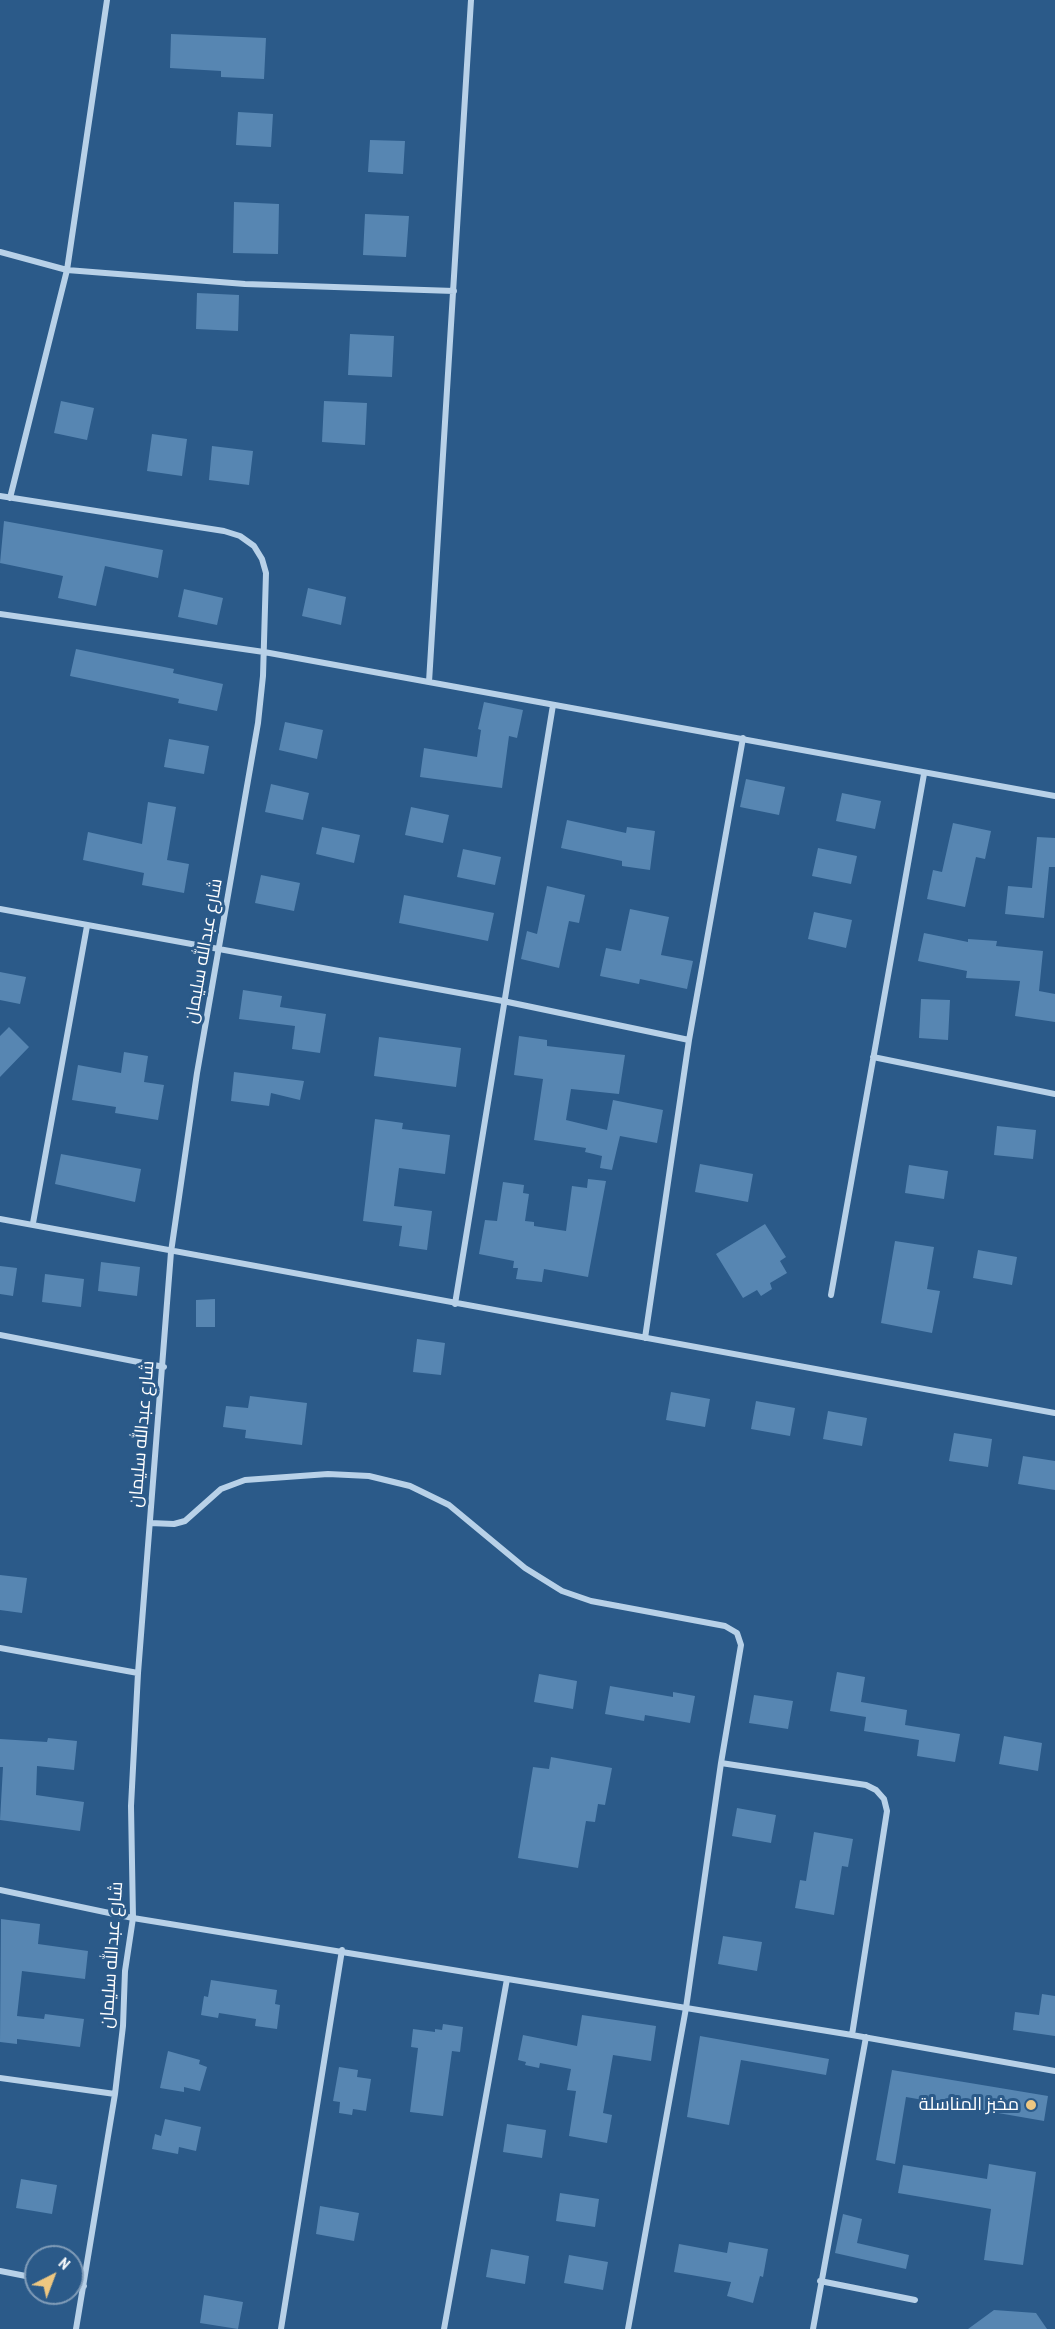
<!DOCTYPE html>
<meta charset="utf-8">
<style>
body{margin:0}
#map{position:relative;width:1055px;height:2329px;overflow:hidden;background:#2b5a89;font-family:"PT Sans Narrow",sans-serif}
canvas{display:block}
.north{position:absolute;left:24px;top:2245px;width:60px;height:60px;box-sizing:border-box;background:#2b5a89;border:2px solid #809cb8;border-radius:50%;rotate:42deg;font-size:16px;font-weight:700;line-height:24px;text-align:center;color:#fff}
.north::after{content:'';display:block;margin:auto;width:21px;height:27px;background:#eec781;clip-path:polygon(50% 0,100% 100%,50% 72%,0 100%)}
</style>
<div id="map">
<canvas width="1055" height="2329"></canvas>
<div class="north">N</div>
</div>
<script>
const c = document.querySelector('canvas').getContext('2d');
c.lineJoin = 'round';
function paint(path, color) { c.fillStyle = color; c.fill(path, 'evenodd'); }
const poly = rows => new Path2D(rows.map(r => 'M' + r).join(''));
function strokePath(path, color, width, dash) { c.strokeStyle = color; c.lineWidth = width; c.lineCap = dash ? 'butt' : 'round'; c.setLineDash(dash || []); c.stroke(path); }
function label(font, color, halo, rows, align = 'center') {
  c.font = font + ' "PT Sans Narrow",Cairo,sans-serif'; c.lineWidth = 6; c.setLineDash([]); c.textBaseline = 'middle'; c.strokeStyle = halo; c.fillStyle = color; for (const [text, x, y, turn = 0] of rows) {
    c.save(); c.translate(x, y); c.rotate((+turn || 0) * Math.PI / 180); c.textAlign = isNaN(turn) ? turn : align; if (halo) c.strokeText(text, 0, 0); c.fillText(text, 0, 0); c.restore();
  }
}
const building = poly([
 [171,34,266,38,264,79,221,77,221,71,170,68],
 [238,112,273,114,271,147,236,145],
 [370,140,405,141,403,174,368,172],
 [234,202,279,204,278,254,233,253],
 [365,214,409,216,406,257,363,255],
 [197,293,239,295,238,331,196,329],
 [350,334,394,336,392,377,348,375],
 [61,401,94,408,87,440,54,433],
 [324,401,367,403,365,445,322,442],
 [152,434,187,439,182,476,147,471],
 [212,446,253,451,249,485,209,480],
 [4,521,163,550,158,578,105,566,96,606,58,598,63,576,0,563],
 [308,588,346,597,341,625,302,616],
 [184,589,223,598,217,625,178,617],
 [76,649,174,669,173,673,223,684,217,711,178,703,179,699,70,676],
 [484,702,523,710,517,738,509,736,502,788,420,777,424,748,477,757,481,730,478,729],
 [285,722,323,730,317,759,279,750],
 [169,739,209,746,204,774,164,767],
 [746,779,785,787,779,815,740,807],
 [271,784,309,793,303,820,265,812],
 [842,793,881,801,875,829,836,821],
 [148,802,176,807,167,860,189,864,184,893,142,885,144,873,83,860,88,832,142,844],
 [411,807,449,815,443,843,405,835],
 [567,820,626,833,627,827,655,831,650,870,622,866,622,861,561,848],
 [953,823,991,831,985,859,976,857,965,907,927,899,933,870,942,872],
 [322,827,360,835,354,863,316,854],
 [1037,837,1055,838,1055,867,1049,867,1044,918,1005,914,1008,886,1032,888],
 [818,848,857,856,851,884,812,876],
 [463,849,501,857,495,885,457,877],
 [261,875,300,883,294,911,255,903],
 [547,886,585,895,579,923,569,921,559,968,521,959,527,931,537,934],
 [404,895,494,913,488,941,399,923],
 [630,909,669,917,661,955,693,961,687,989,640,979,639,984,600,976,606,948,621,951],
 [814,912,852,920,846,948,808,939],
 [924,933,968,942,968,939,997,941,996,946,1043,951,1039,991,1055,994,1055,1022,1015,1016,1020,981,966,978,967,971,918,961],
 [0,972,26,977,20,1004,0,1000],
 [243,990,282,996,280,1007,326,1014,320,1053,292,1049,295,1026,239,1019],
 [921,999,950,1000,948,1040,919,1038],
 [9,1027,29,1047,0,1077,0,1036],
 [519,1036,547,1040,547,1046,625,1055,619,1094,571,1089,566,1120,607,1130,613,1100,663,1110,657,1143,620,1136,612,1170,600,1168,602,1156,585,1152,586,1148,534,1140,543,1079,514,1075],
 [379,1037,461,1048,456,1087,374,1076],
 [124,1052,148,1056,144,1082,164,1085,158,1120,115,1113,116,1107,72,1100,78,1065,121,1073],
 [234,1072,304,1081,300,1100,271,1093,269,1106,231,1101],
 [375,1119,403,1123,402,1129,450,1135,445,1174,399,1168,394,1206,432,1211,427,1250,399,1246,402,1226,363,1221],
 [997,1126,1036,1130,1033,1159,994,1155],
 [61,1154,141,1169,135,1202,55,1184],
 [700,1164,753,1174,748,1202,695,1192],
 [909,1165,948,1171,944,1199,905,1193],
 [588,1179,606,1181,588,1277,544,1269,542,1282,516,1279,518,1268,513,1268,514,1261,479,1254,485,1220,497,1221,503,1182,524,1185,523,1193,529,1194,525,1221,534,1222,534,1226,566,1231,572,1186,587,1188],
 [765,1224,786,1257,780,1261,787,1273,770,1283,772,1289,761,1296,757,1290,743,1298,716,1254],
 [895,1241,934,1247,927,1289,940,1291,932,1333,881,1323],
 [978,1250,1017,1257,1012,1285,973,1278],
 [101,1262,140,1267,137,1296,98,1291],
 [0,1266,17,1268,13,1296,0,1294],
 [45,1274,84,1279,81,1307,42,1302],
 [215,1299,215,1327,196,1327,196,1300],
 [417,1339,445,1343,441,1375,413,1372],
 [671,1392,710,1399,705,1427,666,1420],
 [250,1396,307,1403,302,1445,245,1438,246,1430,223,1427,226,1406,248,1408],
 [756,1401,795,1408,790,1436,751,1429],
 [828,1411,867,1418,862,1446,823,1439],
 [954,1433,992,1439,988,1467,949,1461],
 [1023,1456,1055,1461,1055,1490,1018,1484],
 [0,1575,27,1578,22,1613,0,1610],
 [837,1672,865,1677,861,1702,907,1710,905,1725,960,1734,955,1762,917,1756,919,1740,864,1731,866,1717,830,1711],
 [539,1674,577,1681,573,1709,534,1702],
 [610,1686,673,1697,673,1692,695,1696,690,1723,645,1715,644,1721,605,1714],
 [754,1695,793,1701,788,1729,749,1723],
 [1004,1736,1042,1743,1038,1771,999,1764],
 [48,1738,77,1741,74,1770,37,1766,36,1795,84,1802,80,1831,0,1820,3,1767,0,1767,0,1739,47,1742],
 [551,1757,612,1768,605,1805,598,1804,595,1822,586,1821,578,1868,518,1858,533,1767,549,1769],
 [737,1808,776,1815,771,1843,732,1836],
 [814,1832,853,1839,848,1867,842,1866,834,1915,795,1908,800,1880,806,1881],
 [1,1919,40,1924,38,1944,88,1951,85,1979,22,1971,17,2016,44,2019,45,2014,84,2019,80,2047,17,2039,17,2044,0,2042],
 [723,1936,762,1942,757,1971,718,1964],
 [211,1980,277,1990,275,2004,280,2005,277,2029,255,2026,256,2019,219,2013,218,2018,201,2015,204,1996,208,1997],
 [1042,1994,1055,1996,1055,2036,1013,2030,1015,2012,1039,2015],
 [582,2015,656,2026,651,2061,613,2055,603,2113,612,2115,607,2143,569,2136,576,2091,567,2090,571,2069,540,2063,539,2068,525,2065,526,2062,518,2060,523,2035,577,2046],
 [443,2024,463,2027,460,2052,452,2051,443,2116,410,2112,418,2048,411,2047,413,2029,435,2032,435,2029,442,2030],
 [700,2036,829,2059,826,2075,741,2060,729,2125,687,2117],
 [168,2051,200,2060,199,2064,207,2067,200,2091,184,2087,184,2092,160,2088],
 [339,2067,358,2070,357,2077,371,2079,366,2111,353,2109,352,2115,339,2113,340,2102,333,2101],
 [892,2070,1048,2096,1044,2121,906,2097,895,2164,876,2160],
 [165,2119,201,2127,196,2151,179,2147,178,2154,152,2149,155,2134,161,2136],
 [507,2124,546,2130,542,2158,503,2152],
 [989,2164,1036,2172,1023,2265,984,2260,991,2209,898,2193,903,2165,987,2179],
 [21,2179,57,2185,52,2214,16,2208],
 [560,2193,599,2199,595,2227,556,2221],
 [320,2206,359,2213,354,2241,316,2234],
 [843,2214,862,2219,857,2243,909,2255,906,2269,835,2253],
 [729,2242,768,2249,763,2277,760,2276,753,2303,727,2296,731,2282,674,2272,679,2244,727,2253],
 [491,2249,529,2256,525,2284,486,2277],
 [569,2255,608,2262,603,2290,564,2283],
 [204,2295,243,2302,238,2329,200,2323],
 [994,2310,1036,2313,1047,2329,968,2329]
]);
const minor = poly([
 [0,252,67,270,245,284,454,291],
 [0,496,224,531,240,536,254,546,262,559,266,573,263,676,258,723,197,1073,171,1252,138,1673,131,1806,133,1918,125,1971,123,2026,115,2094,76,2329],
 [10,498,67,270,107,0],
 [0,614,264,652,1055,796],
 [429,682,471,0],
 [0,909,503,1001,689,1040],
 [873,1057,1055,1094],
 [0,1219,1055,1413],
 [33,1223,87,926],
 [831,1295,924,774],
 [455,1304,553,705],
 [0,1335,164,1367],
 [645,1338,689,1040,743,738],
 [150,1523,174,1524,185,1521,221,1489,245,1480,328,1474,369,1476,410,1486,449,1505,525,1568,562,1591,591,1601,725,1626,737,1633,741,1645,721,1763,686,2008,628,2329],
 [0,1648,138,1673],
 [721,1763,866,1785,876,1790,884,1799,887,1811,852,2035],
 [0,1890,133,1918,852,2035,1055,2071],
 [0,2078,115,2094],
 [0,2271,36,2278],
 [820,2281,915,2300],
 [72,2284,84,2286],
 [281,2329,342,1950],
 [444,2329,507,1979],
 [813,2329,866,2037]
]);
const markers = [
 [1031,2105,6,"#eec781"]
];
const streetNames = [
 ["شارع عبدالله سليمان",204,951,-80],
 ["شارع عبدالله سليمان",142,1434,-85],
 ["شارع عبدالله سليمان",112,1955,-86]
];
const poiNames = [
 ["مخبز المناسلة",1019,2105]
];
paint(building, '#5786b2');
strokePath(minor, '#b8d1e8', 6);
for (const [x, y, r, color] of markers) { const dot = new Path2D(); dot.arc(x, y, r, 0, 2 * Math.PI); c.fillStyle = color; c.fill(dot); strokePath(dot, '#2b5a89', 2); }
label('18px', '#fff', '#2b5a89', streetNames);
label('18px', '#fff', '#2b5a89', poiNames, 'right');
</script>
